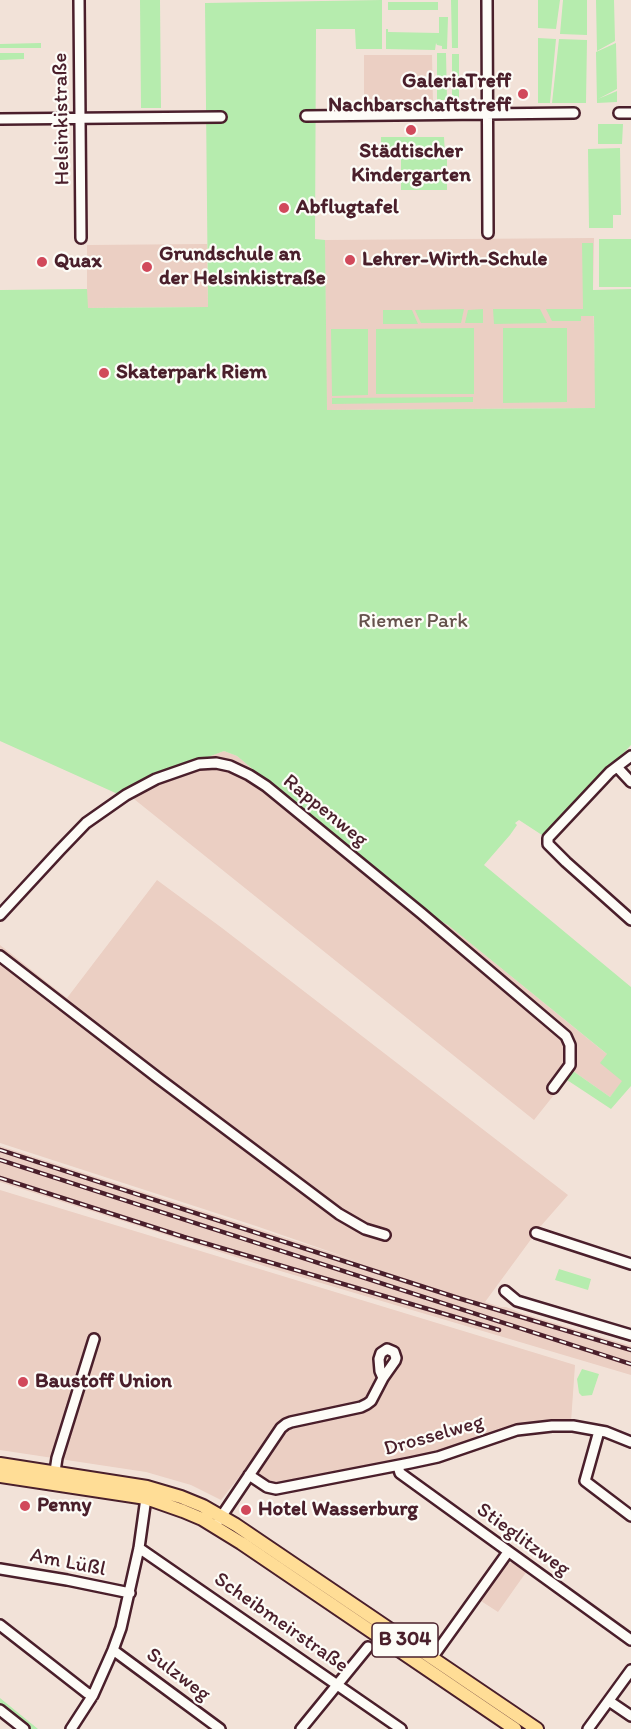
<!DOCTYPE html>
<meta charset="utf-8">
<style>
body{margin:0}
canvas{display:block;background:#f2e2d8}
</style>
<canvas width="631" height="1729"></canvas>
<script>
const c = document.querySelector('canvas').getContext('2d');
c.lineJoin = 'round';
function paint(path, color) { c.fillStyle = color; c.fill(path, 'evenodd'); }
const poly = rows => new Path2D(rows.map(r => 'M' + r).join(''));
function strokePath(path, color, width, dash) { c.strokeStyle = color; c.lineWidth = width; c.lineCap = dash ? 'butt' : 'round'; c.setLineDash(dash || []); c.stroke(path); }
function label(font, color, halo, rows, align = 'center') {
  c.font = font + ' Itim,sans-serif'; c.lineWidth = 4.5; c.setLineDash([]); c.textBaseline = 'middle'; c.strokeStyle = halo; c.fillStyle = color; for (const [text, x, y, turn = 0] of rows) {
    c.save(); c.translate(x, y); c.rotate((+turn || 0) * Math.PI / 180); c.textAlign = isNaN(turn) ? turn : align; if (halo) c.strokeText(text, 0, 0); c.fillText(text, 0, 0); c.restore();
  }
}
const built = poly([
 [364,55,432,55,433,105,364,106],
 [594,238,593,290,596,408,326,410,325,240],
 [207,244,208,307,87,308,87,245],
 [224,751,237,756,427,914,448,925,608,1055,623,1081,610,1097,573,1071,534,1120,134,799,127,792,155,777],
 [157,880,222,928,568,1195,540,1227,485,1302,501,1307,506,1307,521,1313,631,1346,631,1375,267,1267,0,1182,0,1146,357,1261,256,1226,0,1143,0,945,67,998],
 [0,1190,575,1365,571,1422,543,1420,512,1427,465,1443,418,1456,279,1484,272,1483,247,1467,221,1500,191,1485,146,1472,0,1450],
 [513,1562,527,1571,498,1612,481,1601,507,1564]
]);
const green = poly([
 [140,0,160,0,161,108,141,108],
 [382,0,382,49,356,49,355,29,316,29,315,239,325,240,327,410,595,408,594,316,581,316,581,321,552,321,546,309,583,309,582,243,593,243,593,290,631,289,631,745,545,837,519,820,515,823,517,825,510,835,484,865,631,987,631,1086,611,1109,567,1080,573,1071,610,1097,622,1081,600,1063,607,1054,448,925,427,914,237,756,224,751,155,777,120,795,0,741,0,290,87,289,88,308,208,307,205,3],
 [451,0,458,0,458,48,452,48],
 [538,0,560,0,556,29,538,28],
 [563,0,587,0,587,35,560,34],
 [596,0,614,0,615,41,597,51],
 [388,2,438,2,438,10,388,10],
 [439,17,448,17,447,49,442,49,442,46,437,45,436,43,435,50,386,49,386,29,388,29,388,32,439,33],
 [538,38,556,39,550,103,538,103],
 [559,39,587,40,586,103,552,103],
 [41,43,41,48,0,48,0,44],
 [616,43,617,89,598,99,617,91,617,102,597,103,596,52],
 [0,53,24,53,24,59,0,60],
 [437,53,446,53,447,100,437,100],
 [452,54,459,54,459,104,452,104],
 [598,124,623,124,622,144,598,144],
 [381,137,444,137,445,154,381,154],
 [620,148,621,215,613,215,613,228,589,228,588,149],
 [401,157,447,157,447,190,401,190],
 [599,239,631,239,631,287,599,287],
 [464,309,461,323,421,323,415,310],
 [483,309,483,323,465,323,468,310],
 [493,309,540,309,547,323,494,324],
 [383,310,412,310,418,324,383,324],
 [474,328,474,394,376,394,376,329],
 [503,328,567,328,567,402,503,403],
 [331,329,368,329,368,395,332,396],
 [473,397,473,402,332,404,332,398],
 [559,1269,591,1279,588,1290,555,1280],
 [582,1369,599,1374,592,1395,582,1396,579,1393,577,1379],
 [0,1698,38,1729,31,1729,0,1704]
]);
const minor = poly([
 [79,0,81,238],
 [487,0,488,233],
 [619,113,631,113],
 [306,116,574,113],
 [0,119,221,117],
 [631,756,610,772,548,838,548,844,566,862,631,920],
 [617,767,631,782],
 [0,915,60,850,86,823,126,795,156,779,199,764,216,763,230,766,249,775,266,786,421,913,566,1036,570,1045,570,1065,553,1088],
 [0,956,158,1078,339,1214,365,1229,385,1235],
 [536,1233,631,1264],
 [505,1291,517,1301,631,1335],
 [599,1431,585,1481,631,1516],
 [398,1466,400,1473,631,1640],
 [249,1475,267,1487,276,1489,410,1463,438,1457,517,1430,552,1426,573,1426,606,1432,631,1442],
 [54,1478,57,1458,94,1339],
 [219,1520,281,1428,286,1424,291,1422,361,1407,367,1404,371,1401,383,1378,395,1361,396,1358,394,1352,387,1349,381,1353,379,1359,380,1371,383,1378],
 [139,1548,401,1729],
 [0,1569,67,1580,130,1593],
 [0,1625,87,1693,93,1695],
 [113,1650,220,1729],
 [432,1658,508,1552],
 [609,1701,631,1716],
 [0,1710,24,1729],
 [71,1729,93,1695,113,1650,121,1628,139,1548,146,1498],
 [301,1729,368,1647],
 [588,1729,631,1670]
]);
const major = poly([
 [0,1464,147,1487,181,1497,203,1506,236,1525,537,1729],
 [0,1476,146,1498,183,1511,202,1519,241,1543,515,1729]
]);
const rail = poly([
 [0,1150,458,1298,631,1350],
 [0,1160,631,1364],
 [0,1178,184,1237,499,1330]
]);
const markers = [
 [523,94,6,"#d1495b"],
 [411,130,6,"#d1495b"],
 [284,208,6,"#d1495b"],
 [350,260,6,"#d1495b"],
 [42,262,6,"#d1495b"],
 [147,267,6,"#d1495b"],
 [104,373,6,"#d1495b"],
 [23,1382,6,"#d1495b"],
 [25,1506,6,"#d1495b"],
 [246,1510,6,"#d1495b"]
];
const shields = [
 [405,1640,66]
];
const shieldNames = [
 ["B 304",405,1640]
];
const poiNames = [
 ["GaleriaTreff",511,82,"right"],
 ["Nachbarschaftstreff",511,106,"right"],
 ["Städtischer",411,152,"center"],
 ["Kindergarten",411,176,"center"],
 ["Abflugtafel",296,208],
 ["Grundschule an",159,255],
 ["der Helsinkistraße",159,279],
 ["Lehrer-Wirth-Schule",362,260],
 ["Quax",54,262],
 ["Skaterpark Riem",116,373],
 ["Baustoff Union",35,1382],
 ["Penny",37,1506],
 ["Hotel Wasserburg",258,1510]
];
const streetNames = [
 ["Helsinkistraße",62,119,-91],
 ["Rappenweg",325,811,39],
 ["Drosselweg",434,1436,-16],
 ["Stieglitzweg",523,1540,36],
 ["Am Lüßl",68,1563,11],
 ["Scheibmeirstraße",281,1623,35],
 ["Sulzweg",178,1675,37]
];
const parkNames = [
 ["Riemer Park",413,622]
];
paint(built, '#ebcfc3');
paint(green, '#b6ecae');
strokePath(minor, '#4a1f2b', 14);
strokePath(major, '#4a1f2b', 16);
strokePath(minor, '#fdfcf7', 9);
strokePath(major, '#ffdd96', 12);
strokePath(rail, '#4a1f2b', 4.5);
strokePath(rail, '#fdfcf7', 2, [7]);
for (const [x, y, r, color] of markers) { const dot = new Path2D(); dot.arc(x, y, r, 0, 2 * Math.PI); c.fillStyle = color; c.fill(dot); strokePath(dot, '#fdfcf7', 2); }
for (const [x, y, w] of shields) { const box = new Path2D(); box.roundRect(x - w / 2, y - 17, w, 34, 4.5); c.fillStyle = '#fdfcf7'; c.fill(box); strokePath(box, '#4a1f2b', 1.5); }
label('bold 20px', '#4a1f2b', null, shieldNames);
label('bold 21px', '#4a1f2b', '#fdfcf7', poiNames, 'left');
label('21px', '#4a1f2b', '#fdfcf7', streetNames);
label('21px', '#65524c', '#fdfcf7', parkNames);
</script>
